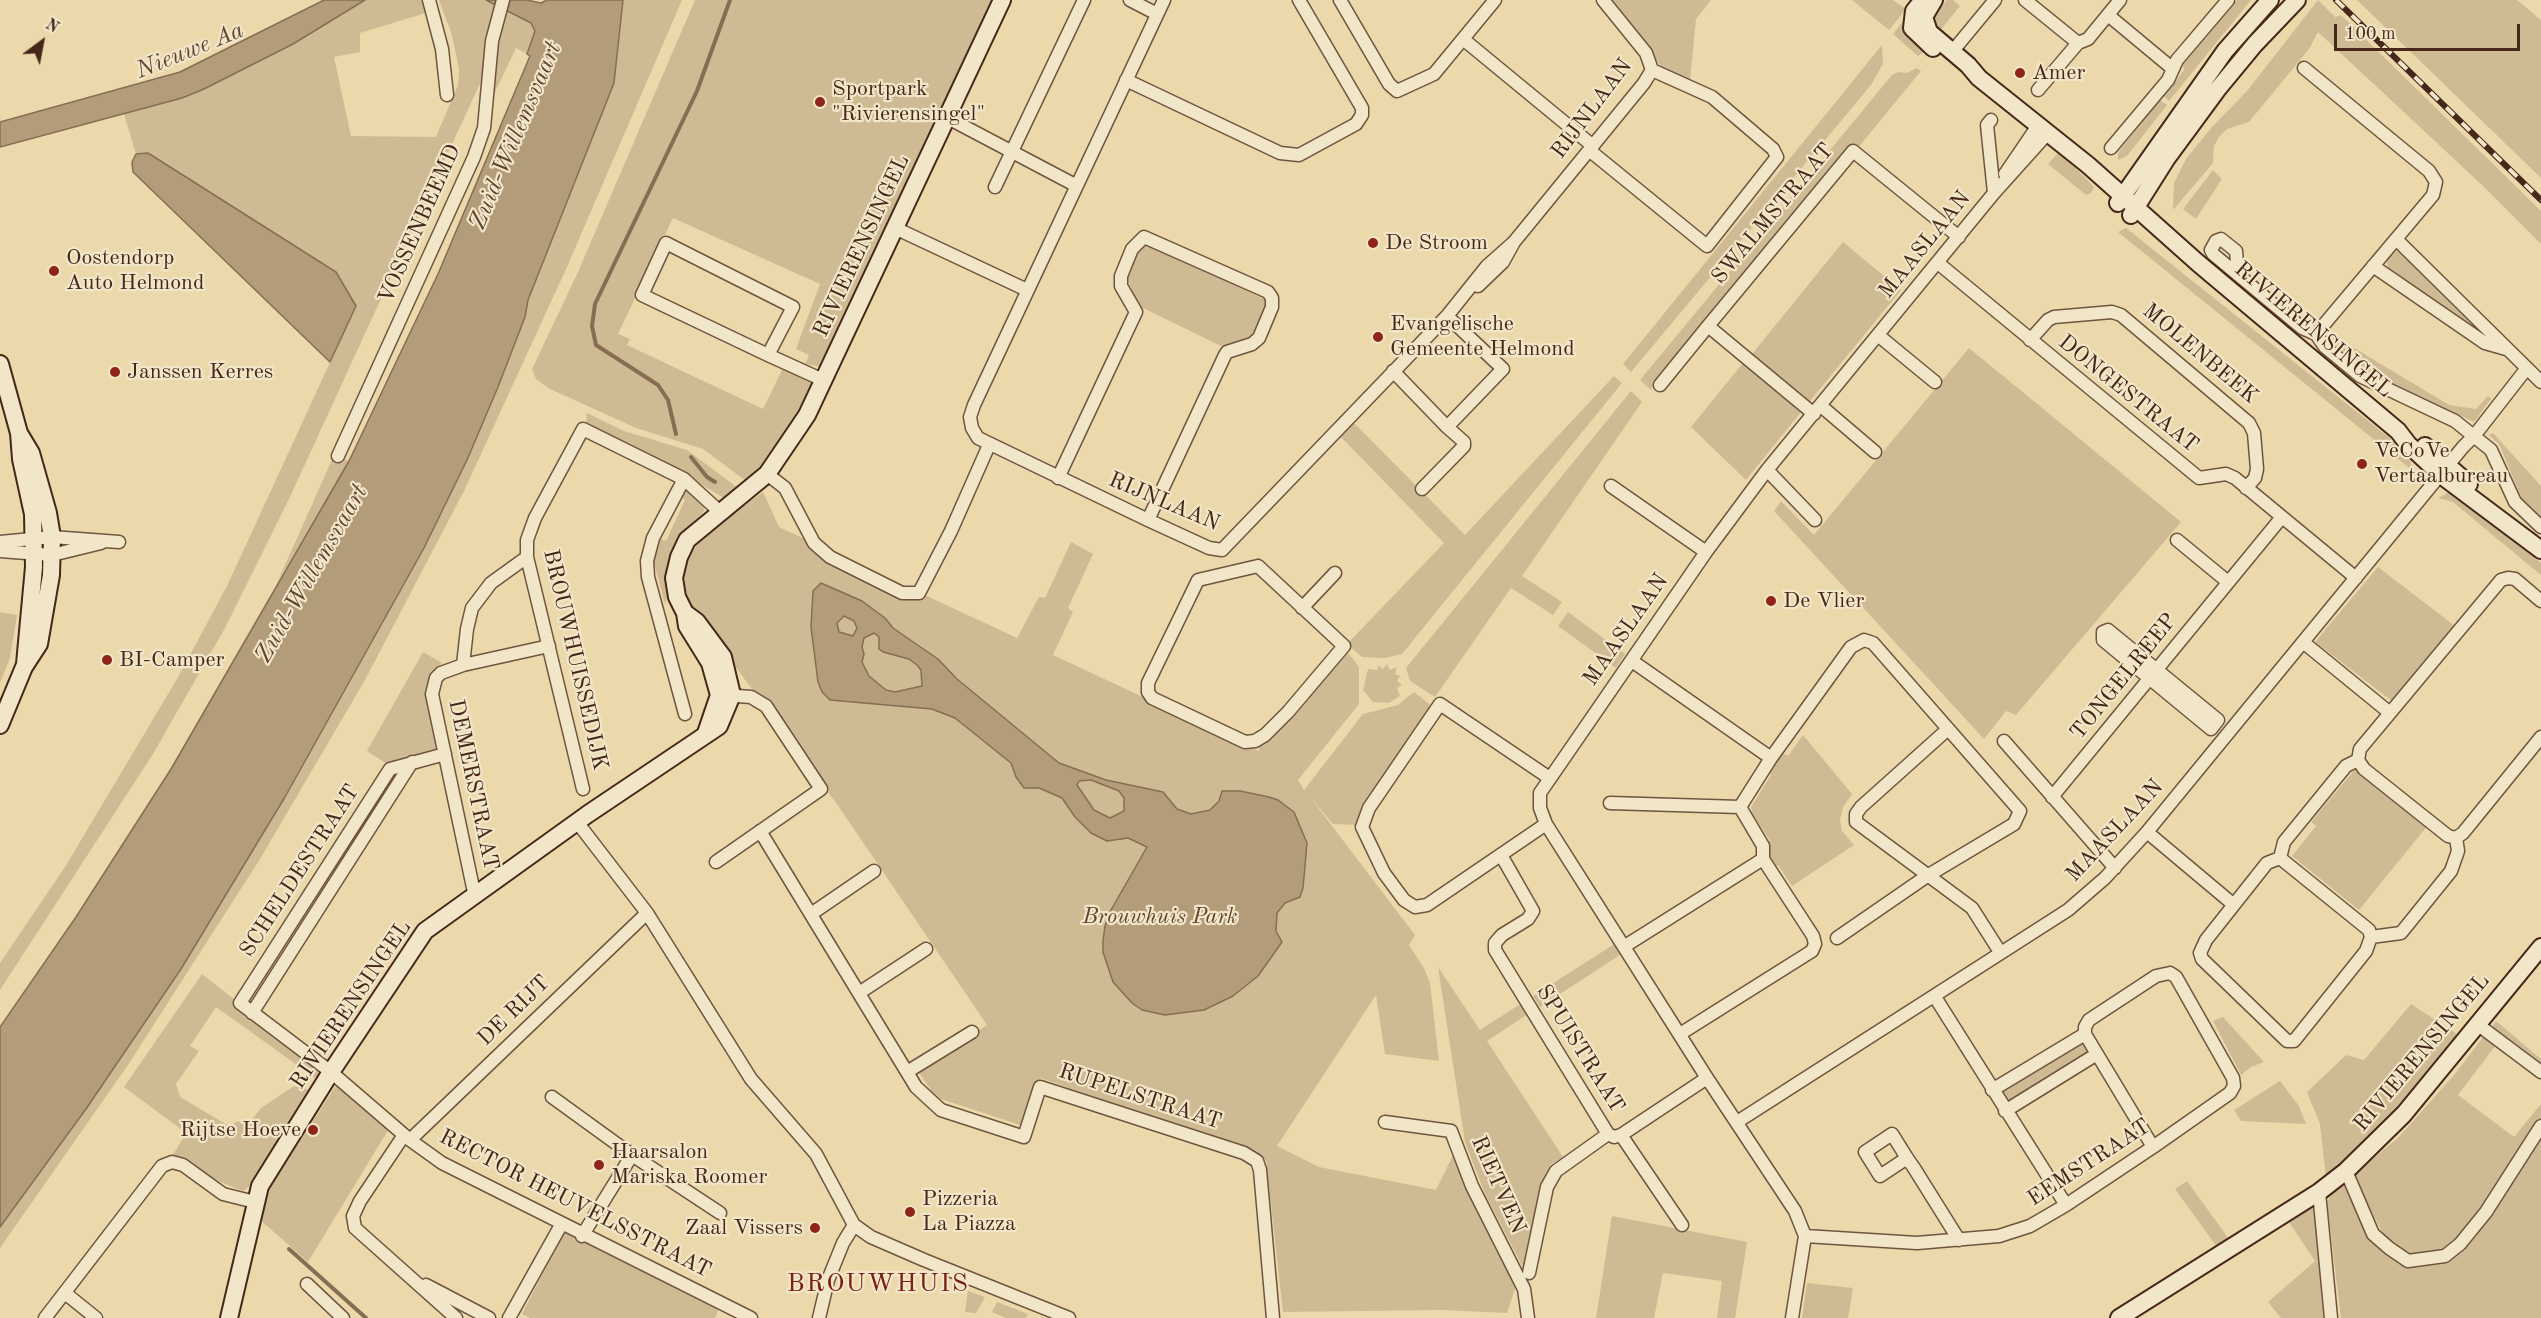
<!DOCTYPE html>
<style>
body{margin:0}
#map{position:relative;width:2541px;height:1318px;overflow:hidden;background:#ebd9ac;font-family:"Old Standard TT",serif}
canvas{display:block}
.north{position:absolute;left:12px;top:12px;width:60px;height:60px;-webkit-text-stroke:4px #f2e6c9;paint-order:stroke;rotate:32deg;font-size:16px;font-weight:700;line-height:24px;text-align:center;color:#462719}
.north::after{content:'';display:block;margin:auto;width:21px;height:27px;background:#462719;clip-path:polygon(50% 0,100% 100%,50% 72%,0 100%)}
.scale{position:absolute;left:2334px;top:24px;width:186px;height:27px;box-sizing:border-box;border:3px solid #462719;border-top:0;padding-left:8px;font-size:18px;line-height:21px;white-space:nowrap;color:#462719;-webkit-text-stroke:4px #f2e6c9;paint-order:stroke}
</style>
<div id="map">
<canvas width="2541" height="1318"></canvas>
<div class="north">N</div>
<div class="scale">100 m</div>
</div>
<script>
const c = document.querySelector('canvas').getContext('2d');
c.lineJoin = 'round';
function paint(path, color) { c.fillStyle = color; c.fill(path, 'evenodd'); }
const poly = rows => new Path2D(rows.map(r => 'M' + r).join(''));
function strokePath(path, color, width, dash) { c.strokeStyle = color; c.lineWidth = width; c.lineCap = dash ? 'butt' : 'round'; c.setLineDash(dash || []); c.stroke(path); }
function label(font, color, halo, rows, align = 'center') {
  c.font = font + ' "Old Standard TT",serif'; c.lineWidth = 4.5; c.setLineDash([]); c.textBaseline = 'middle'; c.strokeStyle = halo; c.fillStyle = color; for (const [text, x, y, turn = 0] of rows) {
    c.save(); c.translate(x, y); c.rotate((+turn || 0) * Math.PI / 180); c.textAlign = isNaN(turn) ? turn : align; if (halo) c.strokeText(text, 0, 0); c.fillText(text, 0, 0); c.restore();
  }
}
const green = poly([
 [365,0,425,0,429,12,360,33,360,52,334,57,351,136,436,137,458,85,459,69,452,35,439,0,486,0,498,6,488,40,482,79,289,499,225,628,153,754,0,990,0,963,65,867,177,679,227,586,356,306,336,271,148,153,136,154,124,114,204,89,293,44],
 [623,0,682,0,567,267,464,491,365,680,260,859,128,1065,0,1248,0,1227,86,1109,181,969,244,866,424,548,447,502,498,387,524,318,528,300,614,83],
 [695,0,994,0,822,367,805,364,809,355,796,349,820,284,673,218,618,334,630,339,627,345,763,409,784,366,811,378,810,382,816,385,789,432,764,467,746,481,703,449,636,428,548,388,536,379,532,369,578,272],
 [1610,0,1711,0,1696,19,1690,81,1661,66],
 [1852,0,1893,0,1906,9,1889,30],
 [1947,0,1953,0,1960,6,1939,32,1932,19],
 [2237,0,2251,0,2169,101,2164,96,2184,70,2182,62],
 [2318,0,2335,17,2341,15,2541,211,2541,244,2482,185,2318,32,2309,49,2249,122,2227,129,2219,137,2214,146,2213,163,2173,210,2174,183,2186,159,2212,127,2247,91],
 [2357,0,2517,0,2541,20,2541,178],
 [506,9,531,23,535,31,527,54,516,48,495,92,494,44],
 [1907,16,1927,49,1918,56,1893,34],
 [1882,45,1883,64,1871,85,1631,372,1623,364],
 [1917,68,1921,71,1857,149,1837,159,1660,375,1651,390,1640,380,1892,75,1898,72,1907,73],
 [2160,100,2167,105,2127,156,2118,160,2118,153],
 [2058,153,2064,156,2094,187,2091,193,2086,195,2048,164],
 [2213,170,2222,179,2196,219,2183,209],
 [2126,228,2406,451,2414,472,2118,232],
 [1143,242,1268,301,1251,338,1225,348,1137,305,1127,276],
 [1843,242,1901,290,1810,401,1752,354],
 [2401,251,2486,337,2389,270,2386,260,2392,252],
 [2331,334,2449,405,2476,409,2488,396,2491,399,2474,422,2372,374,2331,343],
 [1969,348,2181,522,2016,715,2006,711,1984,739,1774,511,1781,501,1814,535],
 [1743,363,1801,412,1746,480,1691,427],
 [1614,376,1622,383,1402,654,1384,658,1362,657,1347,644,1444,543,1341,437,1354,423,1465,535],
 [1631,391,1642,402,1522,576,1562,602,1553,615,1511,588,1435,697,1410,681,1406,668],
 [587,413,624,431,687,450,738,488,725,499,688,476,586,423],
 [2493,433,2541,486,2541,516,2522,499,2499,444,2489,435],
 [334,455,349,461,277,583],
 [689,489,703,501,704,511,673,548,666,569,667,597,665,604,654,563,654,551,658,538,666,541,685,500,678,496],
 [2451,491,2461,495,2541,563,2541,575,2453,502,2438,498],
 [763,492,779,527,1017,638,1039,597,1045,598,1071,542,1093,554,1068,608,1073,612,1053,655,1259,751,1259,744,1267,741,1348,653,1359,667,1359,704,1298,780,1304,790,1363,714,1398,705,1414,692,1433,707,1359,825,1333,824,1310,797,1415,935,1409,945,1424,968,1430,983,1439,1061,1385,1054,1376,995,1277,1146,1319,1167,1436,1190,1455,1151,1517,1283,1507,1313,1441,1310,1283,1312,1266,1161,1041,1078,1023,1126,941,1099,933,1093,918,1071,987,1025,839,807,687,601,681,566,703,536],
 [2378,567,2455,626,2392,701,2315,642],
 [0,612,17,615,10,658,0,683],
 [1568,612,1625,654,1616,668,1558,626],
 [423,652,442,663,430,675,425,692,438,750,387,764,367,751],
 [1387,664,1390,670,1397,667,1395,674,1400,676,1397,681,1402,685,1397,688,1400,696,1389,703,1373,702,1363,690,1368,669,1377,670,1378,665,1383,669],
 [1803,735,1852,794,1843,807,1840,819,1842,831,1854,845,1792,886,1778,865,1774,868,1769,860,1770,852,1766,844,1770,841,1752,813,1751,807,1771,775,1768,771,1775,761,1783,753,1788,756],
 [2357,767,2429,824,2359,910,2292,856,2316,826,2311,822],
 [1616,943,1623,953,1540,1007,1533,996],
 [1438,967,1480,1030,1525,1001,1531,1012,1487,1041,1563,1157,1550,1165,1528,1277,1485,1194,1465,1142],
 [202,974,324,1070,318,1080,216,1007,190,1046,199,1051,176,1084,180,1097,229,1126,238,1121,246,1127,261,1108,294,1086,311,1090,250,1186,243,1191,211,1178,197,1167,173,1155,186,1133,124,1087],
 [2411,1004,2463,1038,2382,1133,2326,1178,2320,1124,2307,1092,2346,1055,2364,1060],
 [2223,1017,2264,1062,2251,1067,2241,1075,2213,1021],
 [2496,1021,2541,1059,2541,1069,2491,1028],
 [2484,1036,2496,1045,2458,1095,2514,1137,2541,1104,2541,1119,2466,1232,2453,1246,2430,1258,2414,1256,2386,1239,2352,1176,2398,1138,2454,1075],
 [2081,1042,2090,1055,2010,1105,2002,1092],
 [339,1081,390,1127,308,1262,258,1218,272,1184],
 [2280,1081,2299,1106,2306,1124,2241,1121,2234,1110],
 [2541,1138,2541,1318,2341,1318,2327,1202,2332,1193,2344,1186,2346,1187,2371,1239,2384,1254,2413,1268,2443,1264,2465,1249,2477,1235],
 [2187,1181,2229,1239,2217,1247,2175,1189],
 [2316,1205,2328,1318,2281,1318,2268,1302,2315,1261,2289,1222],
 [1612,1216,1747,1242,1735,1318,1717,1318,1722,1281,1663,1273,1654,1318,1596,1318],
 [566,1228,721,1303,715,1318,530,1318,522,1314],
 [1807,1283,1853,1288,1848,1318,1802,1318],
 [968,1291,985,1297,976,1313,965,1312],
 [997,1302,1028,1314,1026,1318,1006,1318,992,1312]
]);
const water = poly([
 [324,0,365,0,293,44,204,89,182,98,0,147,0,122,180,72,324,0],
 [486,0,527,0,541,3,547,0,623,0,614,83,528,300,525,317,498,387,467,460,424,548,285,797,181,969,86,1109,0,1227,0,1027,76,917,171,769,349,461,438,274,530,56,527,54,535,31,531,23,486,0],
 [148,153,336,272,356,306,330,362,133,172,132,162,136,154,148,153],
 [821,583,862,601,885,618,893,628,938,659,957,679,1059,763,1106,780,1163,792,1177,809,1191,814,1210,810,1219,801,1222,791,1240,791,1269,797,1278,800,1294,812,1307,843,1303,888,1300,897,1285,903,1277,913,1276,931,1282,942,1258,976,1233,996,1204,1010,1165,1015,1142,1010,1132,1003,1113,982,1103,952,1103,941,1105,926,1111,910,1147,847,1128,838,1107,841,1091,833,1075,817,1062,798,1039,788,1024,788,1016,777,1011,763,955,718,932,709,830,700,822,692,818,682,811,627,813,591,821,583],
 [844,616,854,621,857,628,853,636,839,632,837,623,844,616],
 [874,633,879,637,879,649,883,652,909,659,917,665,921,670,922,686,895,692,886,690,869,676,862,662,864,654,862,647,864,638,874,633],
 [1091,780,1119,791,1124,798,1124,811,1110,818,1094,810,1077,785,1079,781,1091,780]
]);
const stream = poly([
 [676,434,668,400,658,385,596,345,592,326,595,304,697,91,730,0],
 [691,457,707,477,715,482],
 [289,1249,366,1318]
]);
const street = poly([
 [429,0,442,49,447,95],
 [1130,0,1157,14],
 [1164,0,974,405,970,417,972,428,978,438,1148,520,1209,548,1222,550,1447,316,1487,266,1514,242],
 [1340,0,1389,84,1397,91,1434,74,1495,0],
 [2025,0,2078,43],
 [2108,15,2173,69],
 [1463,39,1593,146],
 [1952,52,1995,0],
 [2304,68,2429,171,2436,182,2433,195,2316,334],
 [1126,80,1280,153,1299,155,1356,124,1362,115,1362,108,1299,0],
 [2038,90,2078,43,2088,39,2120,0],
 [948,118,1075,185],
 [1991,120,1987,125,1994,193],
 [2111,148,2168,80,2177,60,2228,0],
 [1589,150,1707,246,1777,157,1773,149,1712,97,1652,70],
 [2005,174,2037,127],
 [995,187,1084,0],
 [895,228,1027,290],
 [2396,239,2541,382],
 [1938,263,2199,478,2226,474,2235,478,2356,578],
 [2373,266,2485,343,2506,349],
 [2238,275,2236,251,2221,239,2216,241,2211,250,2213,254,2302,328,2316,334,2325,347,2360,376,2455,421,2491,450,2515,502,2541,527],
 [1478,286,1503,262,1514,242,1644,83,1652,70,1646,53,1603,0],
 [1879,336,1935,382],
 [2030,340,2048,320,2054,317,2112,312,2121,315,2249,423,2254,433,2257,469,2255,478,2246,488],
 [768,355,793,307,666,243,642,295,768,355,823,380],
 [1393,371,1447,427,1498,374,1503,369,1447,316],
 [1660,385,1708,326],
 [1821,406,1875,452],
 [1814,414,1708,326,1853,151,1959,237],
 [338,456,474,157,484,128,492,41,503,0],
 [1767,470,1815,520],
 [767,474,785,488,814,543,830,557,902,593,919,593,951,531,989,445],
 [1058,478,1136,312,1121,286,1121,276,1132,249,1144,237,1268,292,1272,298,1272,307,1259,338,1252,344,1227,352,1225,355,1148,520],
 [684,479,653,538,647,561,648,577,685,714],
 [1611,486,1706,552],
 [1422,489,1464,446,1464,442,1447,427],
 [2177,540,2228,582],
 [0,542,52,537,119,542],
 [0,551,52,555,101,543],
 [1258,566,1344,646,1288,712,1265,735,1255,741,1245,742,1152,698,1148,692,1148,683,1198,580,1258,566],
 [2541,601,2515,579,2508,578,2501,580,2360,749,2358,760,2364,769,2448,836,2456,838,2463,833,2541,737],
 [1302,608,1335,573],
 [2108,630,2218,720,2211,729,2103,640,2103,632,2108,630],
 [2303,642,2390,713],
 [1632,661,1771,758],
 [463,665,467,629,472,608,491,583,527,557],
 [1948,729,1861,807,1856,814,1856,822,1972,908,2000,952],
 [2004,741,2115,868],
 [445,754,390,769,240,1003,331,1072,410,1140,442,1163,751,1318],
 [583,789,527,557,527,540,535,518,583,429,684,479,720,512],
 [2052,797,2282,517],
 [1610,803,1740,807],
 [577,822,647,913,751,1079,816,1154,854,1225,871,1237,924,1260,1069,1318],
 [1546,824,1427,905,1415,907,1404,900,1384,873,1362,827,1369,808,1440,704,1548,777],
 [760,831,916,1087,941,1110,1024,1137,1040,1087,1244,1153,1257,1161,1260,1170,1273,1318],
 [2147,832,2234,905],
 [1501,855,1533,911,1528,919,1502,935,1495,943,1495,950,1608,1134,1614,1137,1621,1135,1707,1078],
 [2280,858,2369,930,2371,937,2366,951,2294,1041,2287,1041,2202,959,2200,953,2206,940,2267,863,2280,858],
 [2280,858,2284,842,2346,766,2358,760],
 [716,862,821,789,766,706,751,697,724,695],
 [475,897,432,694,436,678,441,673,463,665,549,646],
 [811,914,874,871],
 [2371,937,2401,933,2451,871,2458,851,2456,838],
 [1625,946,1763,859],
 [859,993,926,949],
 [1935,997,2066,1205],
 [252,1013,412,762],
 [2477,1024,2541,1072],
 [1680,1034,1812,951,1815,944,1813,936,1763,859,1763,846,1740,807,1771,758,1851,647,1864,640,1873,643,2020,811,2014,824,1927,876,1837,938],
 [907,1072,972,1032],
 [1992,1090,2085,1034],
 [552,1097,632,1155,720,1213],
 [2005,1111,2097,1054],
 [1385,1122,1451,1131,1472,1186,1524,1289,1528,1318],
 [1737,1122,2068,910,2105,878,2147,832,2463,447,2474,436,2527,368],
 [404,1135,360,1201,353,1216,355,1228,456,1318],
 [1621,1135,1682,1225],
 [410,1140,647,913],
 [1907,1158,1880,1176,1865,1152,1892,1134,1907,1158,1914,1168,1959,1240],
 [2346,1171,2373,1234,2389,1248,2408,1261,2445,1256,2460,1244,2486,1212,2541,1126],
 [2319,1192,2331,1318],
 [582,1236,632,1155],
 [1805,1236,1917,1243,1999,1236,2030,1226,2066,1205,2153,1147,2230,1093,2234,1086,2233,1078,2176,977,2170,973,2156,976,2089,1020,2085,1027,2085,1034,2153,1147],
 [1529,1273,1547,1187,1556,1171,1608,1134],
 [307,1284,343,1318],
 [426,1285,489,1318],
 [65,1293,96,1318],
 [45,1318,162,1166,172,1162,183,1165,223,1194,255,1202],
 [509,1318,561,1225],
 [819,1318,828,1280,843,1243,854,1225],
 [1792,1318,1805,1236,1795,1211,1707,1078,1546,824,1540,808,1540,793,1706,552,1767,470,1994,193,2047,134]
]);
const secondary = poly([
 [1923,0,1914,11,1912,28,1933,48],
 [1934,0,1924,17,1929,32,1968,65,1979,78,2088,165,2198,263,2398,431,2408,444,2441,475,2541,550],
 [2118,203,2225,51,2270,0],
 [2131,215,2167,158,2217,90,2255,44,2297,0],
 [0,364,19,433,21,459,33,514,34,567,25,664],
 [2425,446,2469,484],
 [0,725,24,667,39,644,51,575,52,537,48,513,31,453,19,433],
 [706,733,719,695,710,663,687,626,685,613,677,597,674,578,679,557,687,540,767,474,807,415,1002,0],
 [229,1318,260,1186,331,1072,425,931,588,814,719,726,732,695,723,657,697,622,685,613],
 [2119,1318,2319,1192,2346,1171,2404,1114,2541,947]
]);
const rail = poly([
 [2336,0,2541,200]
]);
const markers = [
 [2020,73,6,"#8f2418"],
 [820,102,6,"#8f2418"],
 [1373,243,6,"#8f2418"],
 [54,271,6,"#8f2418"],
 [1378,337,6,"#8f2418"],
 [115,372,6,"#8f2418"],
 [2362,464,6,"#8f2418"],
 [1771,601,6,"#8f2418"],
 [107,660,6,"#8f2418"],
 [313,1130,6,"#8f2418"],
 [599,1165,6,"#8f2418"],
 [910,1212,6,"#8f2418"],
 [815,1228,6,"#8f2418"]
];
const poiNames = [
 ["Amer",2032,73],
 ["Sportpark",832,89],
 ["\"Rivierensingel\"",832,114],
 ["De Stroom",1385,243],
 ["Oostendorp",66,258],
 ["Auto Helmond",66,283],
 ["Evangelische",1390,324],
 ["Gemeente Helmond",1390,349],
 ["Janssen Kerres",127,372],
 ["VeCoVe",2374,451],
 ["Vertaalbureau",2374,476],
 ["De Vlier",1783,601],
 ["BI-Camper",119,660],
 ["Rijtse Hoeve",301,1130,"right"],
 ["Haarsalon",611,1152],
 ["Mariska Roomer",611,1177],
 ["Pizzeria",922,1199],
 ["La Piazza",922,1224],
 ["Zaal Vissers",803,1228,"right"]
];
const streetNames = [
 ["RIJNLAAN",1592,109,-53],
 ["SWALMSTRAAT",1773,214,-50],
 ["VOSSENBEEMD",420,224,-66],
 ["MAASLAAN",1925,245,-51],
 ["RIVIERENSINGEL",862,246,-65],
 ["RIVIERENSINGEL",2313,330,40],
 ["MOLENBEEK",2200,354,40],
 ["DONGESTRAAT",2128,394,39],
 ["RIJNLAAN",1164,502,23],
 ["MAASLAAN",1626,630,-55],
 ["BROUWHUISSEDIJK",575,660,77],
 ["TONGELREEP",2124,677,-51],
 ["DEMERSTRAAT",473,785,78],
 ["MAASLAAN",2115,831,-47],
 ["SCHELDESTRAAT",300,871,-57],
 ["RIVIERENSINGEL",351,1005,-56],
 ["DE RIJT",514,1011,-44],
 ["SPUISTRAAT",1580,1049,58],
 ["RIVIERENSINGEL",2422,1053,-50],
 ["RUPELSTRAAT",1140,1097,18],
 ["EEMSTRAAT",2089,1163,-33],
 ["RIETVEN",1498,1185,66],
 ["RECTOR HEUVELSSTRAAT",575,1204,27]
];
const parkNames = [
 ["Brouwhuis Park",1160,917]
];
const waterNames = [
 ["Nieuwe Aa",190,51,-22],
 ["Zuid-Willemsvaart",516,136,-67],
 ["Zuid-Willemsvaart",312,574,-60]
];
const quarterNames = [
 ["BROUWHUIS",878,1284]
];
paint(green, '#cfbb93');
paint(water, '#b39c7a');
strokePath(water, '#876d53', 1.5);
strokePath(stream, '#876d53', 4);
strokePath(street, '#6f543e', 15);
strokePath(secondary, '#462719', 20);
strokePath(street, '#f2e6c9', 12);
strokePath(secondary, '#f2e6c9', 16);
strokePath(rail, '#462719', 6);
strokePath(rail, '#f2e6c9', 4, [11]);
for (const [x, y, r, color] of markers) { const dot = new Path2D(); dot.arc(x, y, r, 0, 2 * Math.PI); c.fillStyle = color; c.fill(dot); strokePath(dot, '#f2e6c9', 2); }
label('22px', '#462719', '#f2e6c9', poiNames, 'left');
label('22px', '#462719', '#f2e6c9', streetNames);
label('italic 22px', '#614531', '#f2e6c9', parkNames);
label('italic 24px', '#614431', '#f2e6c9', waterNames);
c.letterSpacing = '1.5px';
label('26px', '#7a1f14', '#f2e6c9', quarterNames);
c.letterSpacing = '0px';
</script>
